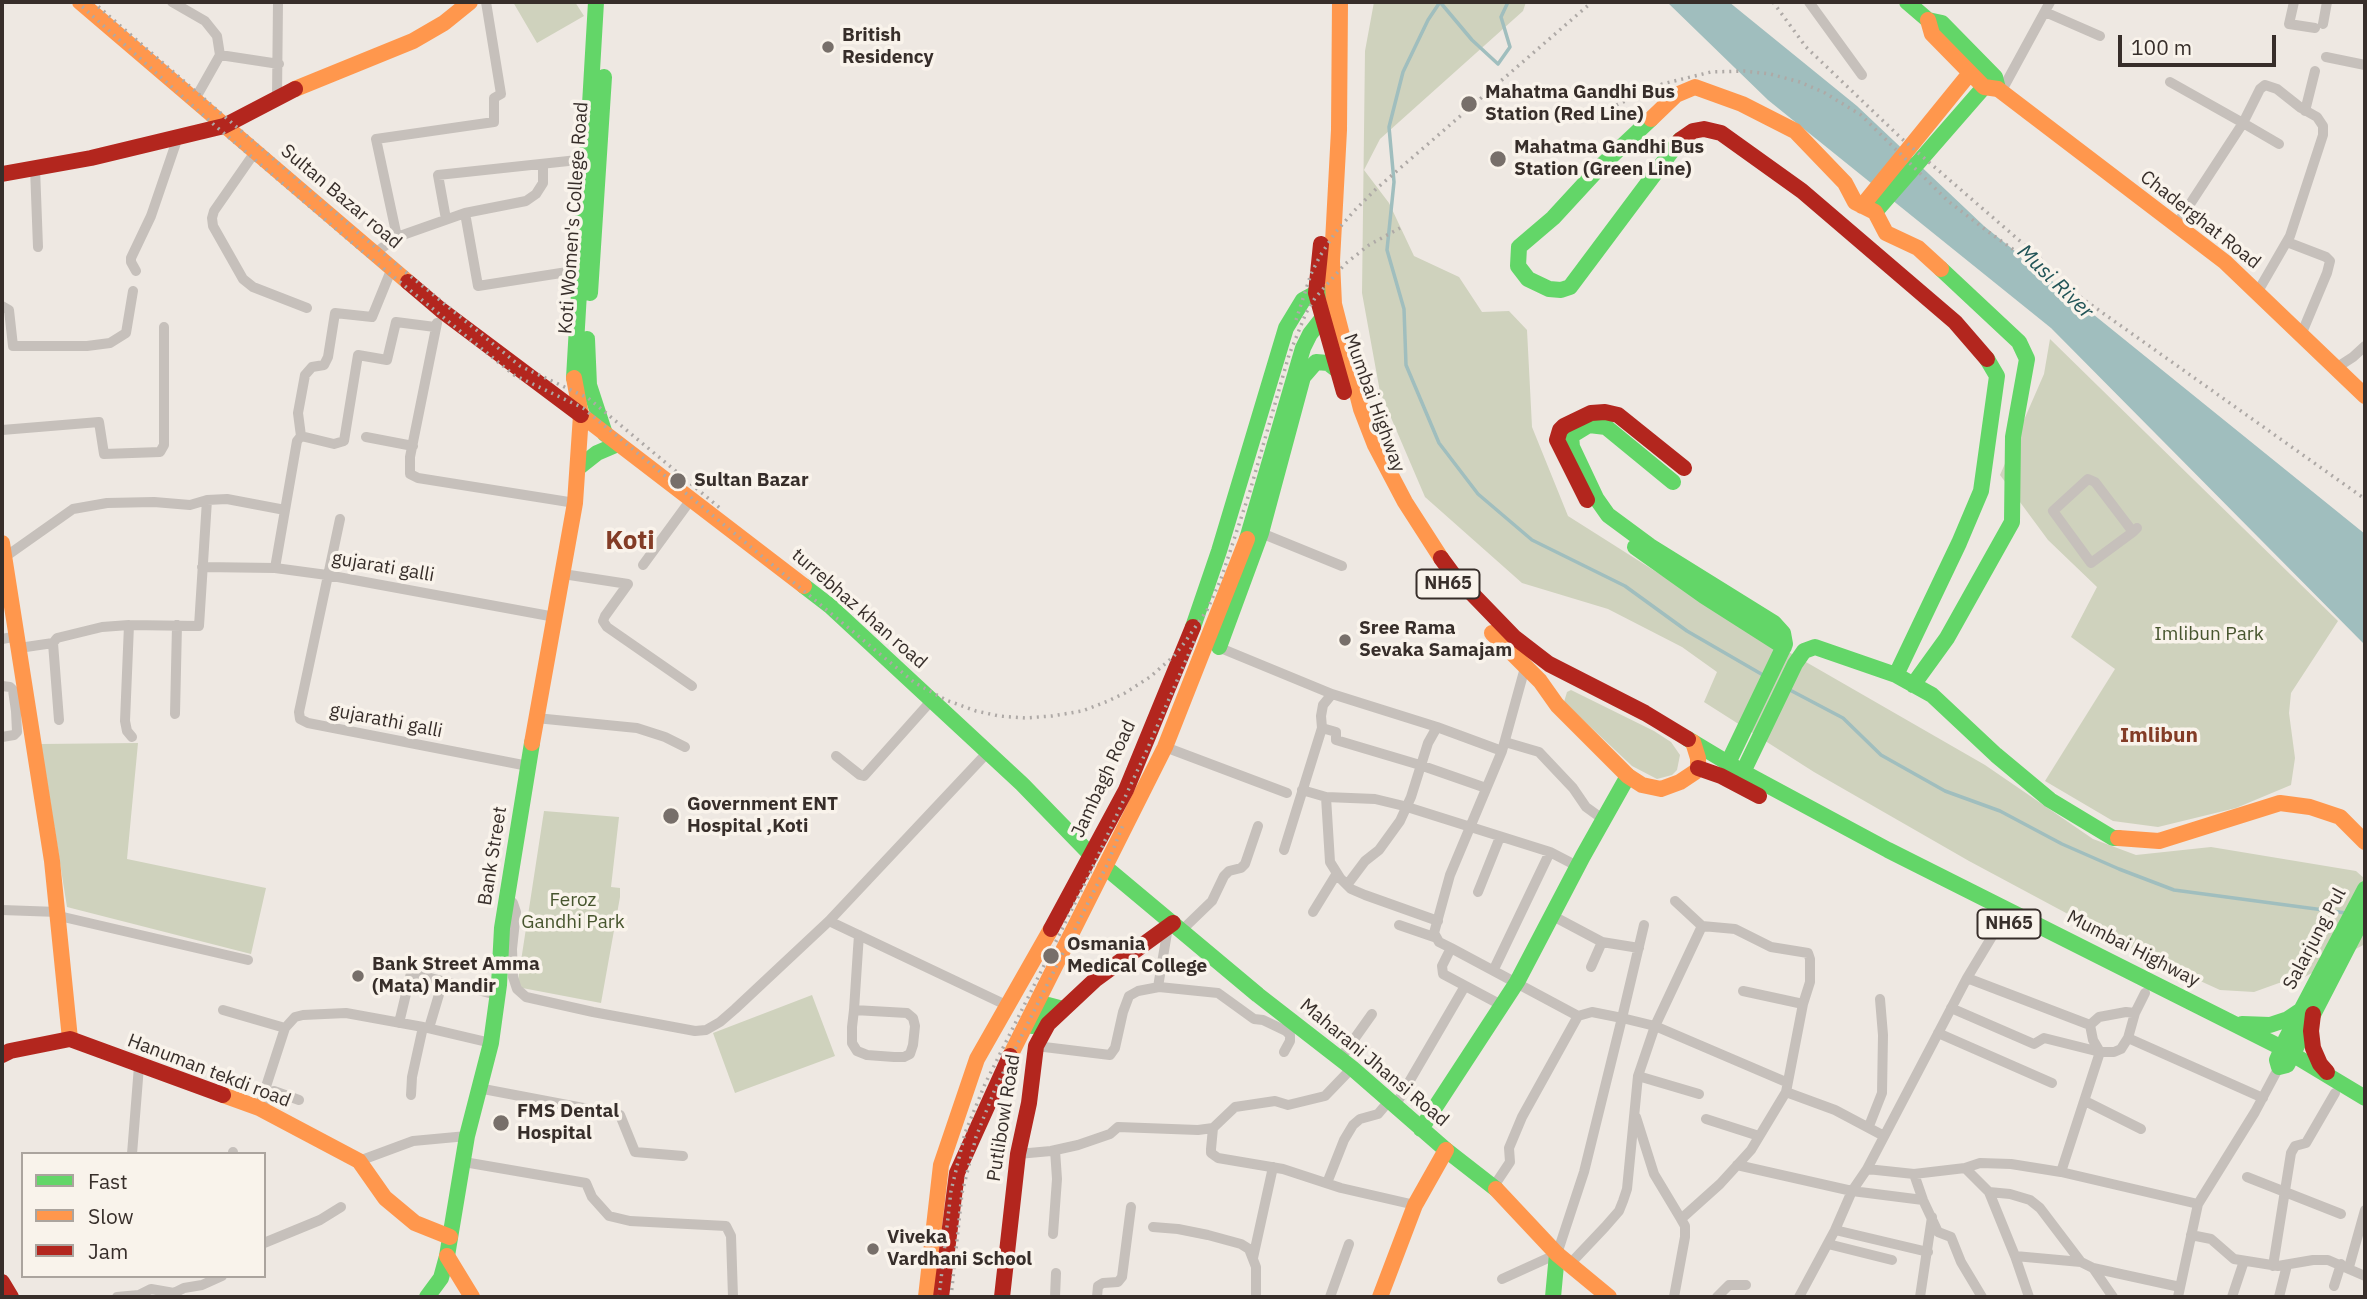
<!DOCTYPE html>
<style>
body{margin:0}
#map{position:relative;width:2367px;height:1299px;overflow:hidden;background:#eee8e2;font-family:"IBM Plex Sans",sans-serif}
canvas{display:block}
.frame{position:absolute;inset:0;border:4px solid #372e2a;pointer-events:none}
.legend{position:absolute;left:21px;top:1152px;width:245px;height:126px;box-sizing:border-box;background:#f9f3eb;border:2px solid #aba49e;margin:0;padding:9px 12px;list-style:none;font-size:21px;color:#372e2a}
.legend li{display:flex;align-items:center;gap:14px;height:35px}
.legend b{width:35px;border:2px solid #aba49e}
.scale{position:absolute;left:2118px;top:35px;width:158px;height:32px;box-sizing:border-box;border:4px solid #372e2a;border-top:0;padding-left:9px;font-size:21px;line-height:24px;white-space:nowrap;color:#372e2a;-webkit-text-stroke:5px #f9f3eb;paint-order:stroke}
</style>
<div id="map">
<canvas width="2367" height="1299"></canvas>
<div class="frame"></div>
<ul class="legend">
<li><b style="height:9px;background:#63d668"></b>Fast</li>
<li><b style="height:9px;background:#ff974d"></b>Slow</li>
<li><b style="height:9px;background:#b3261e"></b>Jam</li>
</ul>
<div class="scale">100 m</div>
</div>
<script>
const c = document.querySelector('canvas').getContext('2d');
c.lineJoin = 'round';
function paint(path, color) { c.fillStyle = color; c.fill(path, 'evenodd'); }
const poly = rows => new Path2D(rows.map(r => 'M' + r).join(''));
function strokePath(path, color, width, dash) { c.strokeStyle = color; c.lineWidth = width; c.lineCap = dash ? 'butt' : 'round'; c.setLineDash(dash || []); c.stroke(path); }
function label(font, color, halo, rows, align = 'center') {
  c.font = font + ' "IBM Plex Sans",sans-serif'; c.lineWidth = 7; c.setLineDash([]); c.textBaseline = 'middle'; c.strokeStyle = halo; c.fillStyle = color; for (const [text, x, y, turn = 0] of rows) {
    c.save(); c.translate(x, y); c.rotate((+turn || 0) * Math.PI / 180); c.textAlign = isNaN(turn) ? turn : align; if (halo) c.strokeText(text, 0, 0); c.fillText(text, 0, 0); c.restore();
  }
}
const green = poly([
 [513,2,575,2,584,16,537,43],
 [1374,2,1526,2,1523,11,1380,139,1364,170,1389,203,1414,256,1459,277,1482,312,1509,311,1527,330,1532,427,1568,516,1726,616,1985,765,2093,839,2136,855,2211,847,2356,871,2365,879,2365,944,2299,980,2279,983,2254,992,2220,990,2150,958,1969,861,1814,772,1704,702,1717,672,1682,647,1608,609,1522,583,1425,497,1380,392,1362,293,1365,51],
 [2050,339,2338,621,2291,693,2289,713,2295,758,2291,785,2236,808,2158,827,2113,821,2045,781,2115,669,2071,637,2097,587,2048,540,2000,475,2044,374],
 [1571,690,1654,731,1671,742,1680,755,1677,770,1672,775,1657,779,1632,766,1564,702,1567,692],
 [138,743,127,859,266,888,251,954,67,907,41,744],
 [544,811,619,817,611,887,620,888,620,897,601,1003,517,987],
 [812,995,835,1056,735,1093,713,1033]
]);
const water = poly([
 [1667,2,1729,2,1857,106,1984,226,2365,534,2365,645,2051,328,1768,100]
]);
const stream = poly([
 [1508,2,1501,17,1510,47,1498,64,1472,40,1440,2,1428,20,1403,72,1389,127,1394,182,1387,250,1404,309,1406,365,1439,443,1478,494,1532,540,1625,586,1687,631,1763,675],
 [1788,689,1843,718,1881,755,1945,791,2000,811,2062,844,2119,869,2174,890,2346,913]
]);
const street = poly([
 [172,2,205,21,217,36,220,55,194,101],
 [1809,2,1862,75],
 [2294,2,2289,24,2315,28],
 [2045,12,2100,36],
 [2323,24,2327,2],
 [220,55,279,64],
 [2326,57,2365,65],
 [2170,82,2243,123,2177,224],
 [2001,92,2050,2],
 [277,97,278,2],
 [2305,111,2315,71],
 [255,152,214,211,212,218,213,226,243,279,253,287,307,308],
 [35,168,38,247],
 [465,213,526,201,536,194,543,183,543,164],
 [446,219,438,175,587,159],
 [397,237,376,139,494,122,494,98,501,94,486,2],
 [2287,242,2326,257,2330,261,2327,273,2301,335],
 [375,253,397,237,465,213,478,286,580,270],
 [136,271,131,262,131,258,151,216,178,137],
 [2257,293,2290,236,2323,135,2323,126,2317,117,2301,108,2277,89,2265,85,2260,89,2243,123,2279,144],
 [2,306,9,310,13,346,87,346,110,343,126,333,133,291],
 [437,323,410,457,410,474,418,478,575,503],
 [2336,368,2353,357,2365,346],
 [2,430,99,422,104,454,160,452,164,445,164,327],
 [301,436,298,413,305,375,312,367,324,365,328,357,335,313,372,317,392,268],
 [366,437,413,446],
 [340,519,299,712,300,719,308,723,528,766],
 [2133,532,2095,482,2088,479,2053,511,2091,563,2133,532,2137,528],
 [1261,533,1342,566],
 [5,557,73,509,107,503,154,502,190,505,207,500,227,499,285,510],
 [643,565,692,498],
 [202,567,275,568,327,575,555,617],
 [275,568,297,441,301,436,334,444,344,441,358,355,387,360,396,322,435,327],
 [563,574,628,584,605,616,603,621,607,627,692,686],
 [129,625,125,721,127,731,132,737],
 [2,639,18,636],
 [53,643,59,720],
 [1213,645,1332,694,1437,727,1502,751],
 [19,648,53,643,57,638,102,627,129,625,199,626,207,500],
 [2,686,10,687,13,690,16,711,30,710],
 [1332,694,1323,705,1321,716,1322,728,1336,732,1336,740,1420,765,1486,788],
 [175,714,177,625],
 [536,718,637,728,665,737,685,747],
 [2,737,14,735,17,732,16,711],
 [1505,742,1539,752,1573,788,1586,807,1604,820],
 [1165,747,1287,793],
 [836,756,860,775,864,776,931,701],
 [1302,790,1326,797,1375,799,1404,806,1550,852,1577,866],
 [1326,797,1330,862,1340,878,1351,889,1365,895,1438,921],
 [1284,850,1322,728],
 [1347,885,1365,861,1379,850,1400,821,1411,797,1428,743,1437,727],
 [1478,892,1500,837],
 [507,897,513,903,516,912,512,949,513,977,517,989,526,997,593,1012,695,1031,706,1030,720,1022,735,1009,829,921,987,753],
 [1675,901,1702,926,1735,929,1771,947,1808,953,1810,959,1810,982,1803,1004,1786,1092,1835,1110,1884,1136],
 [2,910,58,912],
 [1313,912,1337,873],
 [59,916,248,960],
 [1553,916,1602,942,1639,948],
 [829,921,1006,1005],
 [1399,925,1434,937],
 [1182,930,1212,901,1224,876,1229,871,1241,868,1245,864,1258,826],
 [1451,948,1578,1016,1592,1012,1622,1018,1644,925],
 [1591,967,1602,942],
 [1494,969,1550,852],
 [1967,978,2090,1025,2099,1017,2126,1012,2135,1013],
 [1158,987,1168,927],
 [1743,991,1803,1004],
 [1503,1006,1443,974,1442,966,1451,948,1439,942,1434,933,1450,875,1502,751,1526,664],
 [1951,1008,2034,1044,2044,1038,2100,1052,2061,1172],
 [223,1010,285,1028,295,1017,303,1015,346,1013,423,1027,491,1043],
 [854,1010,907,1013,913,1018,915,1026,913,1045,910,1054,904,1057,894,1057,867,1055,857,1051,852,1043,852,1027,854,1010,858,949,859,935],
 [399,1023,411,973,497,995],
 [2090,1025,2093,1040,2100,1052,2114,1052,2121,1049,2128,1038,2135,1013,2145,993],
 [429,1028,443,981],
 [1938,1033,2052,1083],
 [2128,1038,2263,1098],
 [1036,1046,1110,1055,1115,1048,1123,1012,1129,996,1138,991,1159,987,1218,993,1254,1019,1263,1020,1286,1031,1290,1035,1290,1041,1284,1052],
 [1340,1059,1372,1014],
 [1638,1076,1699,1094],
 [478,1088,620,1115,635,1152,683,1156],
 [411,1095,412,1077,423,1027],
 [266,1101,271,1092,274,1091,299,1100],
 [2085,1101,2141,1129],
 [1395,1106,1465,986],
 [259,1108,285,1028],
 [1636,1117,1654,1174,1681,1219],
 [1706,1119,1759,1136],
 [1869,1126,1882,1093,1883,1035,1880,999],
 [1213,1128,1235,1107,1275,1101,1288,1105,1325,1096,1352,1068],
 [132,1154,139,1066],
 [233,1154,233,1152],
 [1018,1154,1051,1151,1078,1145,1110,1134,1118,1127,1198,1130,1213,1128,1211,1149,1211,1153,1218,1158,1283,1169,1341,1188,1415,1205],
 [359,1161,413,1141,467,1136],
 [464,1162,586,1183,592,1197,609,1216,630,1221,726,1226,731,1236,733,1297],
 [1737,1165,1852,1191,1923,1200],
 [1965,1168,1989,1192,2015,1256,2081,1262],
 [1867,1169,1914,1174,1965,1168,1980,1163,2011,1164,2061,1172,2198,1204],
 [1914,1174,1923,1200,1938,1232,1951,1237,1961,1262,1982,1297],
 [2247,1177,2341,1214],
 [1327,1183,1344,1140,1353,1125,1360,1119,1378,1114,1389,1101],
 [1494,1186,1510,1162,1509,1148,1522,1117,1578,1016],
 [1989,1192,2010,1194,2030,1200,2040,1208,2081,1262,2093,1268],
 [1153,1227,1178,1229,1208,1235,1241,1244,1249,1249,1256,1267,1256,1297],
 [1835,1230,1928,1252],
 [1053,1234,1057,1179,1055,1150],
 [2191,1235,2211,1239,2234,1259,2278,1266,2313,1260,2328,1260,2365,1276],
 [264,1243,320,1220,341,1207],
 [1828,1244,1892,1260],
 [2015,1256,2029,1297],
 [1253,1258,1273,1167],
 [1569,1265,1605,1227,1619,1211,1623,1201,1627,1189,1638,1076,1655,1026,1702,926],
 [2273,1266,2291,1153,2295,1146,2306,1143,2335,1093],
 [2349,1267,2365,1210],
 [1502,1279,1557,1254,1584,1172,1622,1018,1655,1026,1786,1082],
 [2334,1286,2341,1264],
 [117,1297,139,1295,151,1289,174,1293,184,1288,202,1285,222,1276],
 [1055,1297,1056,1273],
 [1097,1297,1098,1286,1103,1283,1118,1282,1122,1277,1131,1207],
 [1330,1297,1349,1244],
 [1674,1297,1685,1237,1685,1226,1681,1219,1720,1184,1751,1150,1786,1092],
 [1717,1297,1729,1285,1746,1285],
 [1799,1297,1835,1230,1852,1191,1867,1169,1967,978,2008,910],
 [1920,1297,1932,1217],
 [2113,1297,2093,1268,2180,1287],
 [2178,1297,2198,1204,2255,1112,2279,1067],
 [2232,1297,2244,1261],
 [2279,1297,2287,1265]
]);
const fast = poly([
 [1907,2,1928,20,1942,23,1995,77,1998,89],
 [1651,119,1600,167,1553,218,1519,247,1518,266,1528,279,1549,289,1561,290,1570,287,1680,140],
 [1875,212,1984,87],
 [590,293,604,77],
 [587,339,589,385,605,434],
 [574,378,596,2],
 [578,468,597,453,618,444],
 [1673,482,1606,427,1589,425,1571,436,1572,447,1596,498,1608,515,1650,546,1774,623,1783,633,1785,644,1728,763],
 [1247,539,1303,348,1310,334,1328,311],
 [1635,547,1704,596,1784,647],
 [804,586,830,606,1022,784,1091,855],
 [1193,627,1219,551,1286,328,1303,300,1316,293,1329,293],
 [1219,647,1261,533,1303,377,1316,362,1328,363,1337,370],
 [1896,675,1959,543,1981,491,1997,376,1987,359],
 [1913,685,1947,638,2012,522,2013,437,2027,359,2019,342,1941,269],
 [1688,739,1743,772,1888,850,2282,1048,2365,1098],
 [1743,772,1795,664,1804,651,1815,647,1896,675,1932,695,1996,755,2050,800,2113,838,2118,838],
 [1105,867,1258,995,1352,1068,1446,1150,1496,1189],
 [2365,889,2286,1039,2277,1060,2279,1067,2287,1065,2365,914],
 [2242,1024,2270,1025,2288,1019,2303,1009],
 [1032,1026,1048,1005,1063,1009],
 [1421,1129,1517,982,1583,856,1628,776],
 [427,1297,441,1278,447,1256,467,1136,491,1043,499,985,502,928,532,743],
 [1553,1297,1557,1254]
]);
const slow = poly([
 [80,2,408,282],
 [1340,2,1339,130,1332,261,1334,304,1361,409,1375,445,1405,502,1441,558],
 [1928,20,1932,34,1984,87,1998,89,2225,262,2365,396],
 [295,89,413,41,444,23,470,2],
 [1651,119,1676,95,1695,87,1742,104,1795,131,1845,183,1855,202,1875,212,1886,233,1918,248,1941,269],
 [1862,206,1970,73],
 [581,415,804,586],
 [2,543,52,861,70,1039],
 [1492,633,1540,681,1557,705,1628,776,1642,785,1661,789,1680,782,1695,772,1698,768,1698,758,1693,742],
 [532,743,575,503,581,415,574,378],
 [2118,838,2159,841,2280,803,2310,807,2340,817,2365,842],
 [1010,1056,1165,747,1247,539],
 [223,1095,259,1108,359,1161,385,1198,415,1223,450,1237],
 [1496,1189,1557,1254,1609,1297],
 [447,1256,472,1297],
 [926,1297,941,1165,977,1059,1051,929],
 [1380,1297,1415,1205,1446,1150]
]);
const jam = poly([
 [1680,140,1693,131,1704,129,1721,133,1802,191,1955,322,1987,359],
 [2,174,91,158,224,126,295,89],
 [1321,244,1316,293,1344,392],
 [408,282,441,310,581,415],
 [1587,500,1557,440,1560,430,1564,426,1591,413,1605,412,1618,415,1684,468],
 [1441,558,1452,573,1514,637,1549,664,1645,713,1688,739],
 [1698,768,1721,776,1759,796],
 [1051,929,1126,790,1193,627],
 [2313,1014,2311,1031,2313,1048,2320,1064,2327,1072],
 [2,1055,10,1051,70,1039,223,1095],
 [2,1282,11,1297],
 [941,1297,957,1173,1010,1056],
 [1002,1297,1018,1154,1029,1103,1036,1046,1048,1024,1096,979,1173,923]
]);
const rail = poly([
 [77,2,212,123,356,246,514,375,583,408,915,683,946,700,976,711,999,716,1025,718,1052,716,1082,711,1108,701,1125,693,1150,677,1174,656,1185,642,1207,610,1221,579,1250,491,1289,355,1306,313,1315,298,1345,264,1369,245,1400,228],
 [93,2,363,237,520,366,588,398,720,508],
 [1773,2,1806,47,1901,138,2042,260],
 [1610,108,1662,84,1711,72,1744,71,1770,74,1800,82,1825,93,1861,115,1948,201,1983,228,2365,499],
 [1296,320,1311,274,1320,256,1335,233,1354,211,1376,189,1592,2],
 [939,1297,951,1191,965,1133,985,1084,1089,875,1146,752,1196,637],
 [951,1297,962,1193,976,1137,995,1089,1107,865,1123,825]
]);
const markers = [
 [828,47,7,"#776f6a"],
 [1469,104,9,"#776f6a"],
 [1498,159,9,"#776f6a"],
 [678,481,9,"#776f6a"],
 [1345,640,7,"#776f6a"],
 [671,816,9,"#776f6a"],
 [1051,956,9,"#776f6a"],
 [358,976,7,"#776f6a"],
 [501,1123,9,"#776f6a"],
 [873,1249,7,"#776f6a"]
];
const shields = [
 [1448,584,63],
 [2009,924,63]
];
const shieldNames = [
 ["NH65",1448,584],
 ["NH65",2009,924]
];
const poiNames = [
 ["British",842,36],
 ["Residency",842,58],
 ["Mahatma Gandhi Bus",1485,93],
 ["Station (Red Line)",1485,115],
 ["Mahatma Gandhi Bus",1514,148],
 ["Station (Green Line)",1514,170],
 ["Sultan Bazar",694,481],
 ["Sree Rama",1359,629],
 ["Sevaka Samajam",1359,651],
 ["Government ENT",687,805],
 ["Hospital ,Koti",687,827],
 ["Osmania",1067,945],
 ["Medical College",1067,967],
 ["Bank Street Amma",372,965],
 ["(Mata) Mandir",372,987],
 ["FMS Dental",517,1112],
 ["Hospital",517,1134],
 ["Viveka",887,1238],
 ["Vardhani School",887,1260]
];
const streetNames = [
 ["Sultan Bazar road",341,197,40],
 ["Koti Women's College Road",574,218,-86],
 ["Chaderghat Road",2200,220,38],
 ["Mumbai Highway",1374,403,70],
 ["gujarati galli",383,567,10],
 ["turrebhaz khan road",859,609,41],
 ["gujarathi galli",386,721,11],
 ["Jambagh Road",1104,779,-65],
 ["Bank Street",493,856,-81],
 ["Salarjung Pul",2315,939,-62],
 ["Mumbai Highway",2133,949,27],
 ["Maharani Jhansi Road",1374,1063,40],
 ["Hanuman tekdi road",209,1071,21],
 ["Putlibowl Road",1004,1118,-81]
];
const parkNames = [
 ["Imlibun Park",2209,635],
 ["Feroz",573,901],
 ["Gandhi Park",573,923]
];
const waterNames = [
 ["Musi River",2055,282,44]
];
const neighbourhoodNames = [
 ["Imlibun",2159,736]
];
const districtNames = [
 ["Koti",630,541]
];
paint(green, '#cfd2bd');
paint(water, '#a0bebe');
strokePath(stream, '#a0bebe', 3.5);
strokePath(street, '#c6c0bb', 10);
strokePath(fast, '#63d668', 16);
strokePath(slow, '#ff974d', 16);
strokePath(jam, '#b3261e', 16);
strokePath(rail, '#aea9a6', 3.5, [2, 5]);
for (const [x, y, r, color] of markers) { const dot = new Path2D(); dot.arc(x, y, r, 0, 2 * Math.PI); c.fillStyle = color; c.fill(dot); strokePath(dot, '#f9f3eb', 2.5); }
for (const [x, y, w] of shields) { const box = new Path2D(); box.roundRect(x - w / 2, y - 14.5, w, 29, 5); c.fillStyle = '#f9f3eb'; c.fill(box); strokePath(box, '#372e2a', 2); }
label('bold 18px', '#372e2a', null, shieldNames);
label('bold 19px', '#372e2a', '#f9f3eb', poiNames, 'left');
label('19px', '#372e2a', '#f9f3eb', streetNames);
label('19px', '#47552e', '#f9f3eb', parkNames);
label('italic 21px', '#215457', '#f9f3eb', waterNames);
label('bold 21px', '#833c26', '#f9f3eb', neighbourhoodNames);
label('bold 26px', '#833c26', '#f9f3eb', districtNames);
</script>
